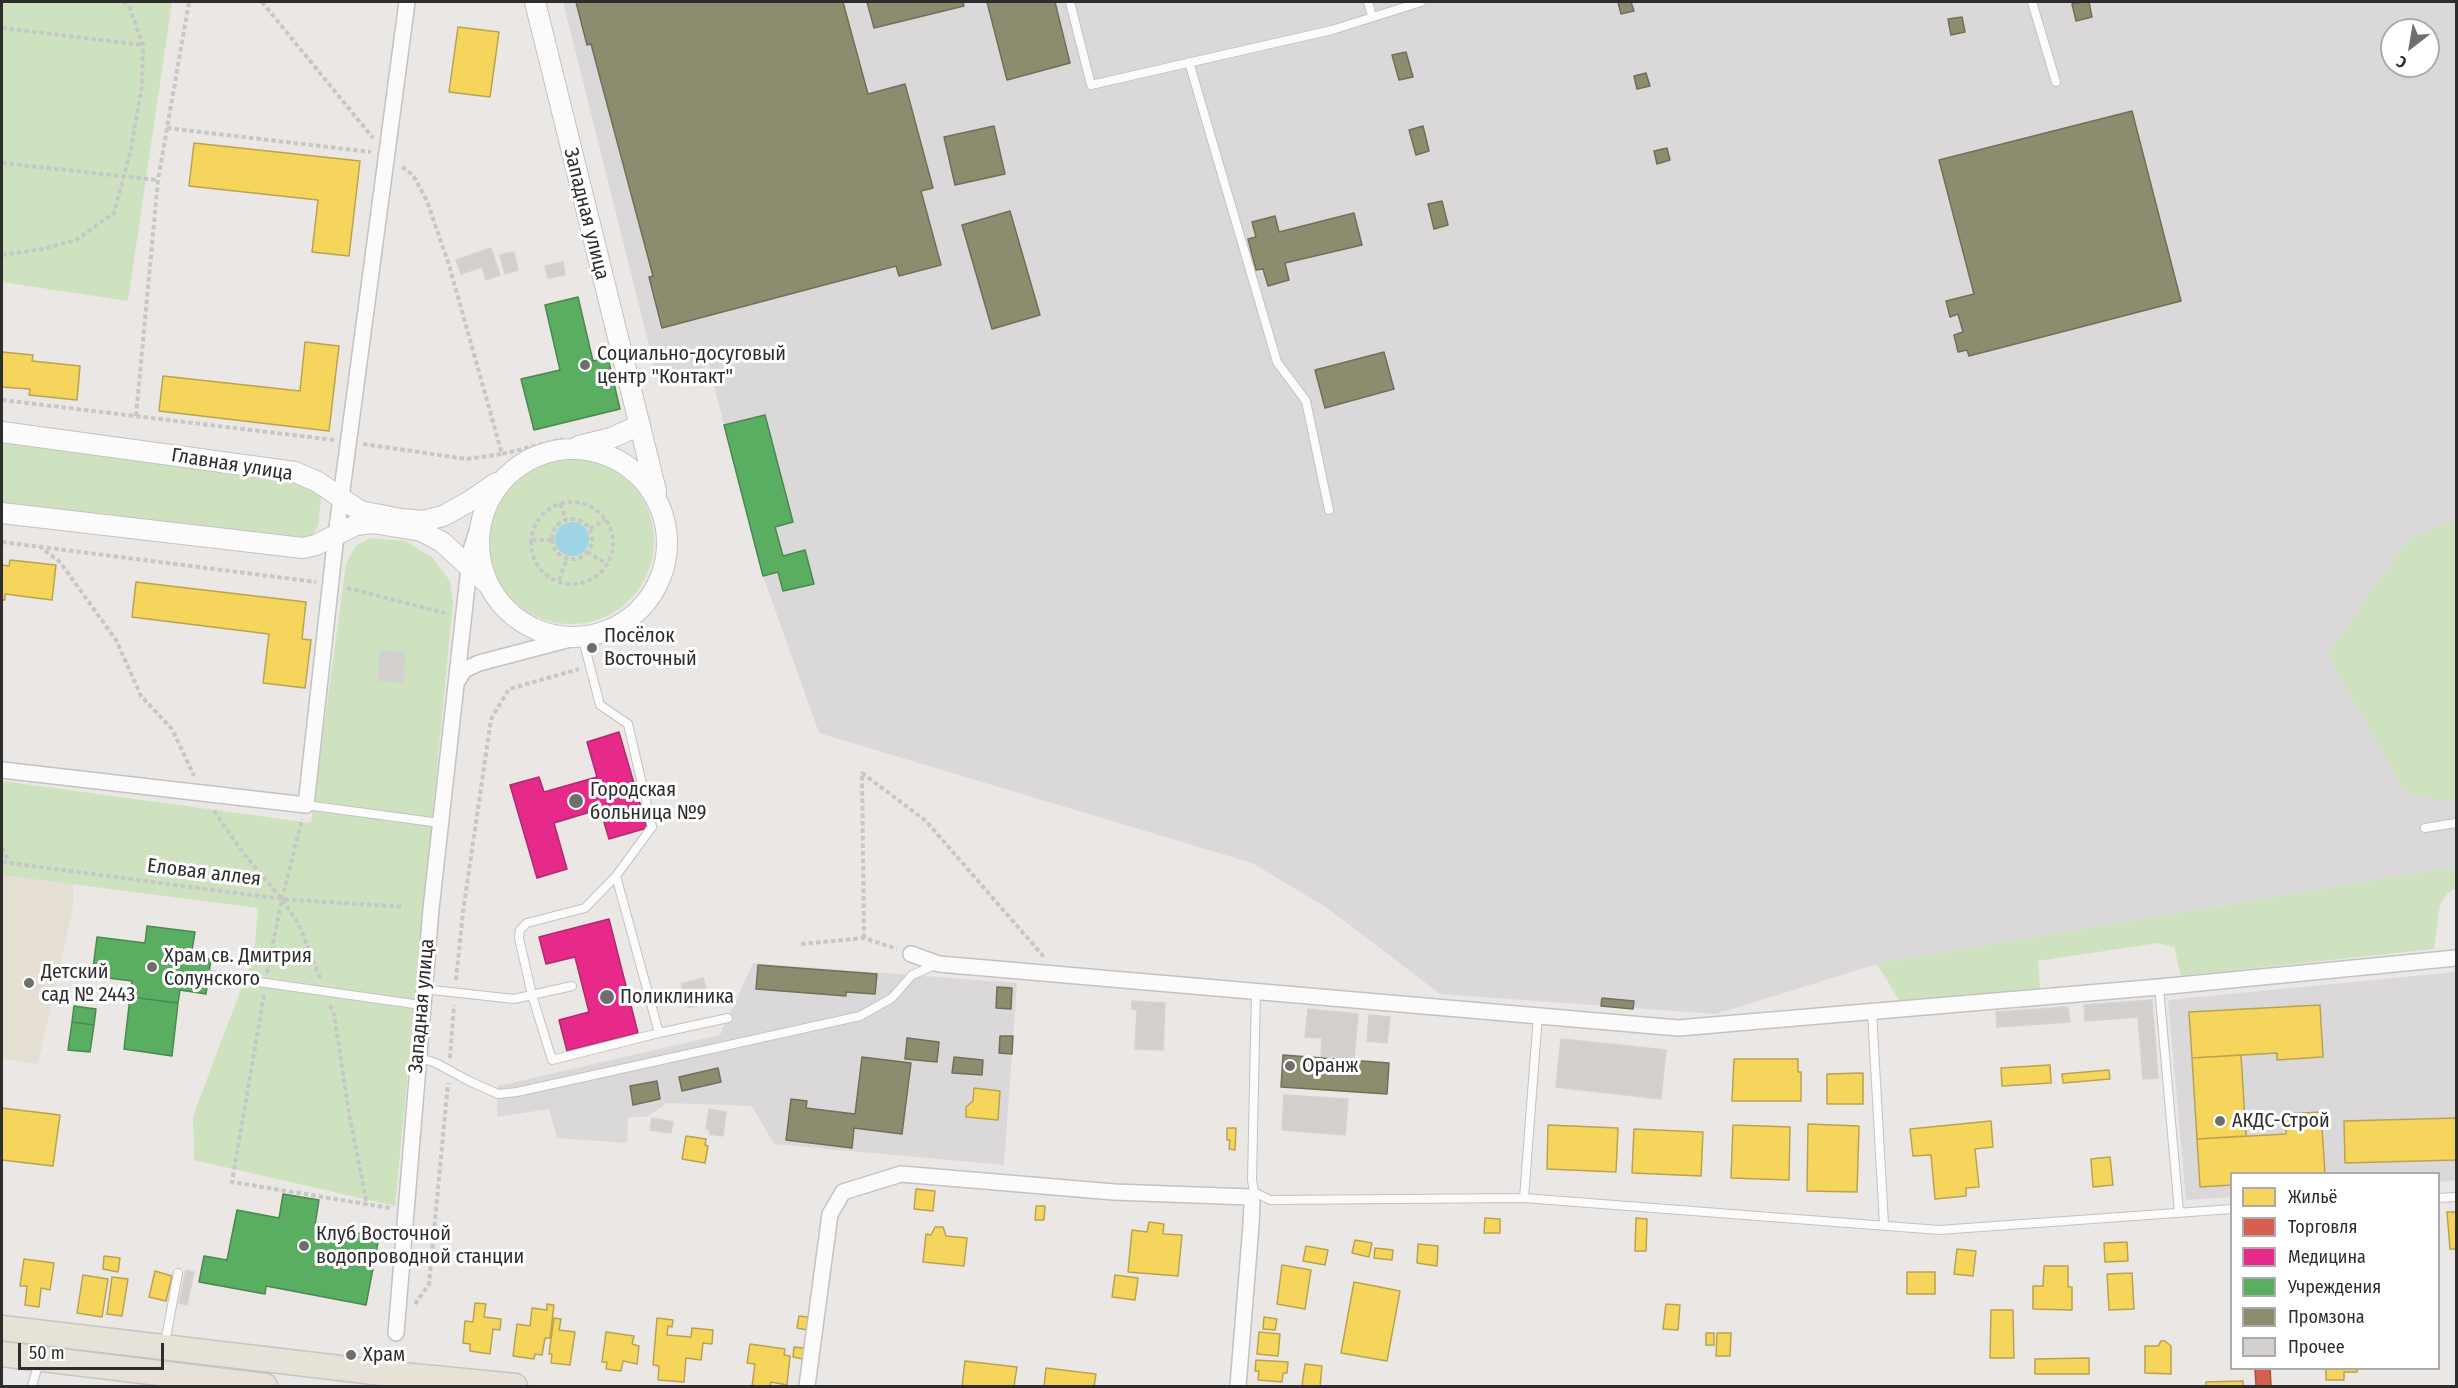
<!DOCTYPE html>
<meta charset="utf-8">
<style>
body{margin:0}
#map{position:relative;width:2458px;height:1388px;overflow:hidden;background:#eae7e4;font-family:"Fira Sans Condensed",sans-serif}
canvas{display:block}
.frame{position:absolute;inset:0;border:3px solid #2d2d2d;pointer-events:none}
.legend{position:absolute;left:2230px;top:1172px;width:210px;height:198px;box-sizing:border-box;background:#fff;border:2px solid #ababab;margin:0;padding:8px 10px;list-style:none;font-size:18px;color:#2d2d2d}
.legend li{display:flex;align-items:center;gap:12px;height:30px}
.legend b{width:30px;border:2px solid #ababab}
.north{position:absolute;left:2380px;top:18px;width:60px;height:60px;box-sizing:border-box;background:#fff;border:2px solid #ababab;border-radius:50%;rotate:211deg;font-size:16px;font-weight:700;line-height:24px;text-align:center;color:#2d2d2d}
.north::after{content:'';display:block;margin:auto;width:21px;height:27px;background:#6f6e6d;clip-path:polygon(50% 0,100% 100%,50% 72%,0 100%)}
.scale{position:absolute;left:18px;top:1343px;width:146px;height:27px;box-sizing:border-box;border:3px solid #2d2d2d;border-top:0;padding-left:8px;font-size:18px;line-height:21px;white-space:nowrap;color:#2d2d2d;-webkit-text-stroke:4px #fff;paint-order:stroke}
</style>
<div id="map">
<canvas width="2458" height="1388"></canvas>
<div class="frame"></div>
<ul class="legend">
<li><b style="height:16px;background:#f6d55c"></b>Жильё</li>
<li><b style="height:16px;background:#d6604d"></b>Торговля</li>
<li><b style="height:16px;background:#e7298a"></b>Медицина</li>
<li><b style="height:16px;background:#5aae61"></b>Учреждения</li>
<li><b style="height:16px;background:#8c8c6e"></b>Промзона</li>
<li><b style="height:16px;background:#d2cfcd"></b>Прочее</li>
</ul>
<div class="north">С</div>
<div class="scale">50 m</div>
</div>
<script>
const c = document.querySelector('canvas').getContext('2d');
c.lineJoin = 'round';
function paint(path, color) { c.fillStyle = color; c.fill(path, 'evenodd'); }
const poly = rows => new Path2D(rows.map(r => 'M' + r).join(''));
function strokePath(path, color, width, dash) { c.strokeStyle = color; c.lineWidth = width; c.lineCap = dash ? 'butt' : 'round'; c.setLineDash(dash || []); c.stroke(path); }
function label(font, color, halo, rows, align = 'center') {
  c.font = font + ' "Fira Sans Condensed",sans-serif'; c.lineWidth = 6; c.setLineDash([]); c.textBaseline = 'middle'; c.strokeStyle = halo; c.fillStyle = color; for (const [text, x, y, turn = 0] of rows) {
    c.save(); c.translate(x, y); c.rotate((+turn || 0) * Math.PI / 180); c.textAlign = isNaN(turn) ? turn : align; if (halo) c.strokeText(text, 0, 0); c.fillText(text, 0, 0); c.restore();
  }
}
const industrial = poly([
 [563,2,2456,2,2456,866,1877,964,1716,1014,1440,994,1326,907,1252,863,819,733,763,576,709,366,658,381],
 [2392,30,2428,30,2428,66,2392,66],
 [753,963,1017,983,1004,1165,774,1144,752,1106,667,1103,647,1117,628,1117,627,1143,557,1138,549,1109,497,1117,498,1086,720,1035],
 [2456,972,2456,1180,2439,1182,2438,1174,2232,1174,2231,1197,2186,1200,2168,1000]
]);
const education = poly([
 [2,875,73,884,73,907,38,1064,2,1059]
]);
const green = poly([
 [2,2,172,2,128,301,2,282],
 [2,443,307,482,316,488,321,498,318,525,312,536,300,540,2,503],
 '488 541a83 83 0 1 1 166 0a83 83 0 1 1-166 0Z',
 [2456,520,2456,802,2406,794,2328,654,2409,539],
 [370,538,405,541,433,558,450,581,453,602,395,1206,194,1160,193,1116,254,955,258,908,2,875,2,781,311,823,346,564,356,546],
 [2456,866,2456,888,2448,893,2440,905,2434,949,2181,976,2174,947,2158,943,2038,961,2040,988,1900,1002,1877,964]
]);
const water = poly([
 '555 539a17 17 0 1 1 34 0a17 17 0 1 1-34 0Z'
]);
const homes = poly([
 [458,27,499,32,490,97,449,92,458,27],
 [194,143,360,161,349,256,312,252,318,200,189,186,194,143],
 [305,342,339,346,329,431,159,411,163,376,300,391,305,342],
 [2,352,33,355,32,361,80,366,77,400,29,395,30,389,2,387,2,352],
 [10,560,56,565,52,600,5,594,5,600,2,600,2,565,9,566,10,560],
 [136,582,306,602,302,639,311,640,305,688,263,683,269,634,132,617,136,582],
 [2320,1005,2323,1057,2277,1060,2277,1053,2192,1058,2189,1012,2320,1005],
 [2241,1055,2246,1136,2197,1139,2192,1058,2241,1055],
 [1734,1059,1798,1059,1798,1072,1801,1072,1801,1101,1732,1101,1734,1059],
 [2050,1065,2051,1083,2002,1086,2001,1068,2050,1065],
 [2109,1070,2110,1079,2063,1083,2062,1074,2109,1070],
 [1863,1073,1863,1104,1827,1104,1827,1074,1863,1073],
 [974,1088,1000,1091,998,1120,966,1117,966,1107,973,1101,974,1088],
 [2,1108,60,1115,53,1166,2,1160,2,1108],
 [2321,1112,2325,1174,2232,1174,2232,1185,2200,1187,2197,1139,2286,1134,2285,1114,2321,1112],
 [2456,1118,2456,1160,2345,1163,2344,1121,2456,1118],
 [1991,1121,1993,1147,1975,1149,1979,1187,1966,1188,1966,1196,1935,1199,1931,1155,1913,1156,1910,1129,1991,1121],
 [1808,1124,1859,1126,1857,1192,1807,1191,1808,1124],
 [1548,1125,1618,1128,1616,1172,1547,1169,1548,1125],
 [1733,1125,1790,1127,1789,1180,1731,1178,1733,1125],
 [1227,1128,1236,1128,1235,1150,1229,1149,1230,1140,1227,1140,1227,1128],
 [1634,1129,1703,1132,1701,1176,1632,1173,1634,1129],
 [686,1136,706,1139,705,1145,708,1146,705,1163,682,1159,686,1136],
 [2110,1157,2113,1185,2093,1187,2091,1159,2110,1157],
 [916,1189,935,1191,933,1211,914,1209,916,1189],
 [1036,1206,1045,1206,1044,1220,1035,1220,1036,1206],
 [2447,1212,2456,1212,2456,1249,2450,1249,2447,1212],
 [1485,1218,1500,1219,1500,1233,1484,1233,1485,1218],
 [1636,1218,1647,1219,1646,1251,1635,1251,1636,1218],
 [1149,1222,1164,1224,1163,1234,1182,1235,1178,1276,1128,1272,1132,1230,1147,1232,1149,1222],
 [935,1227,943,1227,946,1236,967,1238,964,1266,923,1262,926,1234,931,1235,935,1227],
 [1355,1240,1372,1243,1369,1257,1352,1253,1355,1240],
 [2127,1242,2128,1261,2105,1262,2104,1243,2127,1242],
 [1418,1244,1438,1246,1437,1266,1417,1263,1418,1244],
 [1306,1246,1328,1250,1325,1265,1303,1261,1306,1246],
 [1375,1248,1393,1250,1392,1260,1374,1258,1375,1248],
 [1957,1249,1976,1251,1973,1276,1954,1274,1957,1249],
 [104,1256,120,1258,118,1272,103,1269,104,1256],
 [24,1259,54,1263,50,1290,41,1288,39,1307,25,1305,27,1286,20,1286,24,1259],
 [1282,1265,1311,1270,1305,1309,1277,1304,1282,1265],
 [2044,1266,2068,1266,2068,1287,2072,1287,2072,1310,2033,1309,2033,1286,2043,1286,2044,1266],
 [155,1271,172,1276,166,1301,149,1297,155,1271],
 [1907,1272,1935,1272,1935,1294,1907,1294,1907,1272],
 [2132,1273,2134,1309,2109,1310,2107,1274,2132,1273],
 [83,1275,108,1279,102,1317,77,1313,83,1275],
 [1115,1275,1138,1278,1135,1300,1112,1297,1115,1275],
 [112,1277,128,1279,122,1316,107,1314,112,1277],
 [1354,1282,1400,1291,1387,1361,1341,1353,1354,1282],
 [475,1303,486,1304,484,1317,501,1319,500,1330,493,1329,490,1354,470,1351,470,1344,463,1343,465,1321,473,1322,475,1303],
 [547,1304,554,1305,550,1338,545,1338,542,1355,535,1354,534,1359,513,1356,517,1324,530,1326,532,1308,547,1310,547,1304],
 [1666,1304,1680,1305,1678,1330,1663,1329,1666,1304],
 [1991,1310,2013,1310,2014,1358,1990,1358,1991,1310],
 [799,1316,808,1317,807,1330,797,1328,799,1316],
 [1264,1317,1277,1319,1275,1330,1263,1329,1264,1317],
 [554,1318,561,1319,559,1330,575,1332,570,1365,551,1363,552,1354,549,1354,554,1318],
 [657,1318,673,1320,672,1327,668,1326,667,1335,691,1337,692,1328,713,1330,712,1344,703,1343,701,1360,686,1358,684,1382,658,1380,659,1366,653,1365,657,1318],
 [606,1332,634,1336,632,1344,639,1346,637,1364,623,1361,621,1371,606,1369,607,1362,602,1362,606,1332],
 [1259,1332,1280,1334,1278,1356,1257,1354,1259,1332],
 [1706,1333,1714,1333,1714,1345,1706,1345,1706,1333],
 [1717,1333,1731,1333,1730,1356,1716,1356,1717,1333],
 [2161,1341,2165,1341,2171,1346,2171,1374,2145,1373,2145,1346,2158,1346,2161,1341],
 [750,1344,785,1349,784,1355,790,1356,787,1385,771,1382,770,1386,752,1386,755,1364,747,1363,750,1344],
 [794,1347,804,1348,803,1359,793,1357,794,1347],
 [2089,1358,2089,1374,2035,1374,2035,1359,2089,1358],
 [1256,1360,1288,1362,1287,1373,1283,1373,1282,1382,1258,1380,1259,1371,1255,1371,1256,1360],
 [965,1361,1017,1367,1014,1386,962,1386,965,1361],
 [1305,1364,1322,1366,1320,1386,1302,1386,1305,1364],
 [1046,1368,1096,1374,1094,1386,1044,1386,1046,1368],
 [2326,1368,2357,1368,2357,1372,2344,1372,2344,1380,2326,1380,2326,1368],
 [2243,1381,2243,1386,2206,1386,2206,1382,2243,1381]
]);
const shops = poly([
 [2255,1368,2270,1368,2271,1386,2256,1386,2255,1368]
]);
const health = poly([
 [619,732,647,828,609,839,600,809,554,823,567,869,537,878,510,785,539,777,544,792,597,777,587,742,619,732],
 [609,919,638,1033,567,1051,559,1020,589,1012,575,957,546,964,539,937,609,919]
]);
const public = poly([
 [578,297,593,361,608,358,620,409,534,430,521,379,560,370,545,305,578,297],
 [765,415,793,522,775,527,783,556,805,550,814,584,783,591,778,572,763,576,724,425,765,415],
 [147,926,195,932,191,957,211,959,206,994,180,990,178,1003,130,997,132,981,92,976,97,937,145,943,147,926],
 [130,997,178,1003,172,1056,124,1049,130,997],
 [74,1006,96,1009,94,1025,72,1022,74,1006],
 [72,1022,94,1025,90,1052,68,1050,72,1022],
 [283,1194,319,1200,315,1225,379,1237,366,1305,266,1286,265,1294,199,1282,204,1256,227,1260,237,1210,279,1218,283,1194]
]);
const industry = poly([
 [576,2,843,2,868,94,905,84,933,188,921,191,941,265,899,276,896,266,662,328,649,277,653,276,591,44,587,45,576,2],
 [867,2,963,2,964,6,874,28,867,2],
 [987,2,1055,2,1070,63,1007,80,987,2],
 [1618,2,1631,2,1634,11,1621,14,1618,2],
 [2083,2,2089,2,2092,17,2076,21,2072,4,2083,2],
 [1962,17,1965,32,1951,35,1948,19,1962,17],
 [1406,52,1413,77,1399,80,1392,55,1406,52],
 [1646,73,1650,86,1637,89,1634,76,1646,73],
 [2132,111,2181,301,1969,356,1967,350,1958,352,1954,335,1963,332,1958,314,1950,317,1946,301,1974,294,1939,160,2132,111],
 [994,126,1005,174,955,185,944,137,994,126],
 [1423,126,1429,151,1416,155,1409,130,1423,126],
 [1667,148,1670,160,1657,164,1654,151,1667,148],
 [1442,201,1448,225,1434,229,1428,204,1442,201],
 [1010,211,1040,315,992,329,962,225,1010,211],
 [1354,213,1362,245,1285,263,1289,280,1268,286,1263,269,1256,270,1248,239,1256,237,1252,222,1275,216,1279,232,1354,213],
 [1384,352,1394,389,1325,408,1315,370,1384,352],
 [758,965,877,974,875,994,846,992,846,996,756,989,758,965],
 [997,987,1012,988,1011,1009,996,1008,997,987],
 [1602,998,1634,1001,1633,1009,1601,1006,1602,998],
 [1000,1036,1013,1036,1012,1054,999,1053,1000,1036],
 [907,1038,939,1042,937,1062,905,1059,907,1038],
 [1283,1055,1389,1063,1387,1094,1281,1087,1283,1055],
 [862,1057,911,1063,902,1134,854,1128,852,1148,786,1140,791,1099,807,1101,806,1108,855,1114,862,1057],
 [954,1057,983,1060,982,1075,952,1073,954,1057],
 [718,1068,721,1082,682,1091,679,1077,718,1068],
 [657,1081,660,1099,633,1105,630,1086,657,1081]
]);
const building = poly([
 [491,248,500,275,486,280,482,267,461,274,456,260,491,248],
 [514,252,518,270,505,274,500,255,514,252],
 [563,262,565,275,548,278,545,266,563,262],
 [380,651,405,652,403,682,379,681,380,651],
 [703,978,710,1002,688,1008,681,984,703,978],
 [2152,1000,2158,1078,2143,1079,2138,1017,2085,1021,2084,1005,2152,1000],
 [1132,1001,1165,1003,1163,1050,1135,1049,1137,1010,1132,1009,1132,1001],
 [2068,1007,2070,1022,1997,1027,1996,1012,2068,1007],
 [1308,1009,1358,1014,1354,1059,1321,1056,1322,1038,1305,1037,1308,1009],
 [1369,1015,1390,1017,1387,1043,1367,1041,1369,1015],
 [1561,1039,1666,1050,1661,1099,1556,1087,1561,1039],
 [1284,1095,1348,1099,1345,1135,1282,1130,1284,1095],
 [709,1109,726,1112,723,1136,709,1134,710,1129,706,1129,709,1109],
 [652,1118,673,1122,671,1133,650,1130,652,1118],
 [186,1270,194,1272,187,1305,179,1303,186,1270]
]);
const path = poly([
 [262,2,373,138],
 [2,28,143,45],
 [167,128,371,152],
 [2,163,158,180],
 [402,167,413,175,427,201,449,265,502,454,563,439],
 [2,255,42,249,76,240,114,213,131,149,142,85,143,45,129,6,124,2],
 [2,400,334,440],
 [136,416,158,180,189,2],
 [363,444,467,459,502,454],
 '531 543a41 41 0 1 1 82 0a41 41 0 1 1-82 0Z',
 [560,504,566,520],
 '552 539a20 20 0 1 1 40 0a20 20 0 1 1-40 0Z',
 [590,529,605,519],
 [532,540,552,540],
 [2,542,316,582],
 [39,546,60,562,116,640,141,696,172,729,194,776],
 [587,552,607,564],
 [559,580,567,558],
 [347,588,445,613],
 [214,811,244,854,282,899,299,925,320,978],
 [2,848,9,862],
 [2,862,282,899,404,907],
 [864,938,862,773,926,821,1044,957],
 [801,944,864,938,897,949],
 [267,973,282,899,302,819],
 [456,980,463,912,491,719,509,689,579,669],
 [264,995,232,1182,390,1208],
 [330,1005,334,1014,349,1113,367,1205],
 [450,1058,454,1005],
 [415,1304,429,1284,448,1083]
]);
const service = poly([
 [1070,2,1091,85,1332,30,1421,2],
 [1368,2,1372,16],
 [2032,2,2056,82],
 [1189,62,1277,362,1306,401,1329,510],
 [582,636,600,705,628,724,652,827,616,876,659,1033,552,1060,532,995,519,938,520,930,527,923,585,908,616,876],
 [306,805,440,823],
 [2425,828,2456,823],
 [209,975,421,1005],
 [2159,987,2179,1212],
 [423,989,514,999,572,986],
 [1256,991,1252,1180,1254,1192,1270,1200,1524,1198,1939,1230,2232,1209],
 [1872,1012,1884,1224],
 [659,1033,728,1018],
 [417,1057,436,1063,469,1081,498,1094,517,1092,860,1016,892,998,912,975,935,965],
 [1524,1198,1538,1015],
 [2438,1198,2456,1197],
 [165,1343,178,1273],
 [32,1386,39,1362]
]);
const minor = poly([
 [458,680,464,670,479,663,582,636],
 [2,770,306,805,336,535,407,2],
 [911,954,939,964,1678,1028,2159,987,2456,958],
 [396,1333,431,909,471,550,482,516],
 [807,1386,830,1214,843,1192,901,1174,1114,1192,1250,1197,1252,1202,1251,1225,1238,1386]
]);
const tertiary = poly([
 [535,2,656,491],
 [2,432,295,472,318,482,360,511,401,519,423,521,443,516,470,501,496,483],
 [579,446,611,438,638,426],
 '479 543a94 94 0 1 1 188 0a94 94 0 1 1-188 0Z',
 [2,513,303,548,316,545,356,525,373,523,421,531,442,542,488,584]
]);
const primary = poly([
 [2,1328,382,1373,515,1386],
 [2,1354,265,1386]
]);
const markers = [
 [585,365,6,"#6f6e6d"],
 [592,648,6,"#6f6e6d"],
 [576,801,8,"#6f6e6d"],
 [152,967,6,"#6f6e6d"],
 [29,983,6,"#6f6e6d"],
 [607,997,8,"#6f6e6d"],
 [1290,1066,6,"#6f6e6d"],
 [2220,1121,6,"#6f6e6d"],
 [304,1246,6,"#6f6e6d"],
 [351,1355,6,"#6f6e6d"]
];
const streetNames = [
 ["Западная улица",586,214,76],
 ["Главная улица",232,465,9],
 ["Еловая аллея",204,873,7],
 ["Западная улица",422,1006,-85]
];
const poiNames = [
 ["Социально-досуговый",597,354],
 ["центр \"Контакт\"",597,377],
 ["Посёлок",604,636],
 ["Восточный",604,659],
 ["Городская",590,790],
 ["больница №9",590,813],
 ["Храм св. Дмитрия",164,956],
 ["Солунского",164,979],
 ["Детский",41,972],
 ["сад № 2443",41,995],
 ["Поликлиника",620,997],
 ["Оранж",1302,1066],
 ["АКДС-Строй",2232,1121],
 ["Клуб Восточной",316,1234],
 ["водопроводной станции",316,1257],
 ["Храм",363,1355]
];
paint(industrial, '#dbd8da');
paint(education, '#e4ded3');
paint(green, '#cfe2c0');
paint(water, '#9ed4e5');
paint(homes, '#f6d55c');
strokePath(homes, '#baa34e', 1.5);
paint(shops, '#d6604d');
strokePath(shops, '#a35143', 1.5);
paint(health, '#e7298a');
strokePath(health, '#af2a6e', 1.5);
paint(public, '#5aae61');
strokePath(public, '#4c8751', 1.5);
paint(industry, '#8c8c6e');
strokePath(industry, '#70705a', 1.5);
paint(building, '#d2cfcd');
strokePath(building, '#d5d3d0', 1.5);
strokePath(service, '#c3c2c2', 10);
strokePath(minor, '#c3c2c2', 18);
strokePath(tertiary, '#c3c2c2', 22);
strokePath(primary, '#c6c4c3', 27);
strokePath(path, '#c7c7c7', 4, [4.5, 3]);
strokePath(service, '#fcfbfb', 8);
strokePath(minor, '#fcfbfb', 15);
strokePath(tertiary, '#fcfbfb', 20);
strokePath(primary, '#e6e2d7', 24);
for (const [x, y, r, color] of markers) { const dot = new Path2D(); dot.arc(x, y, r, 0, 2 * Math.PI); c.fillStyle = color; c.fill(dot); strokePath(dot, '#fff', 2); }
label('20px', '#2d2d2d', '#fff', streetNames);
label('20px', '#2d2d2d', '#fff', poiNames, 'left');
</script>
